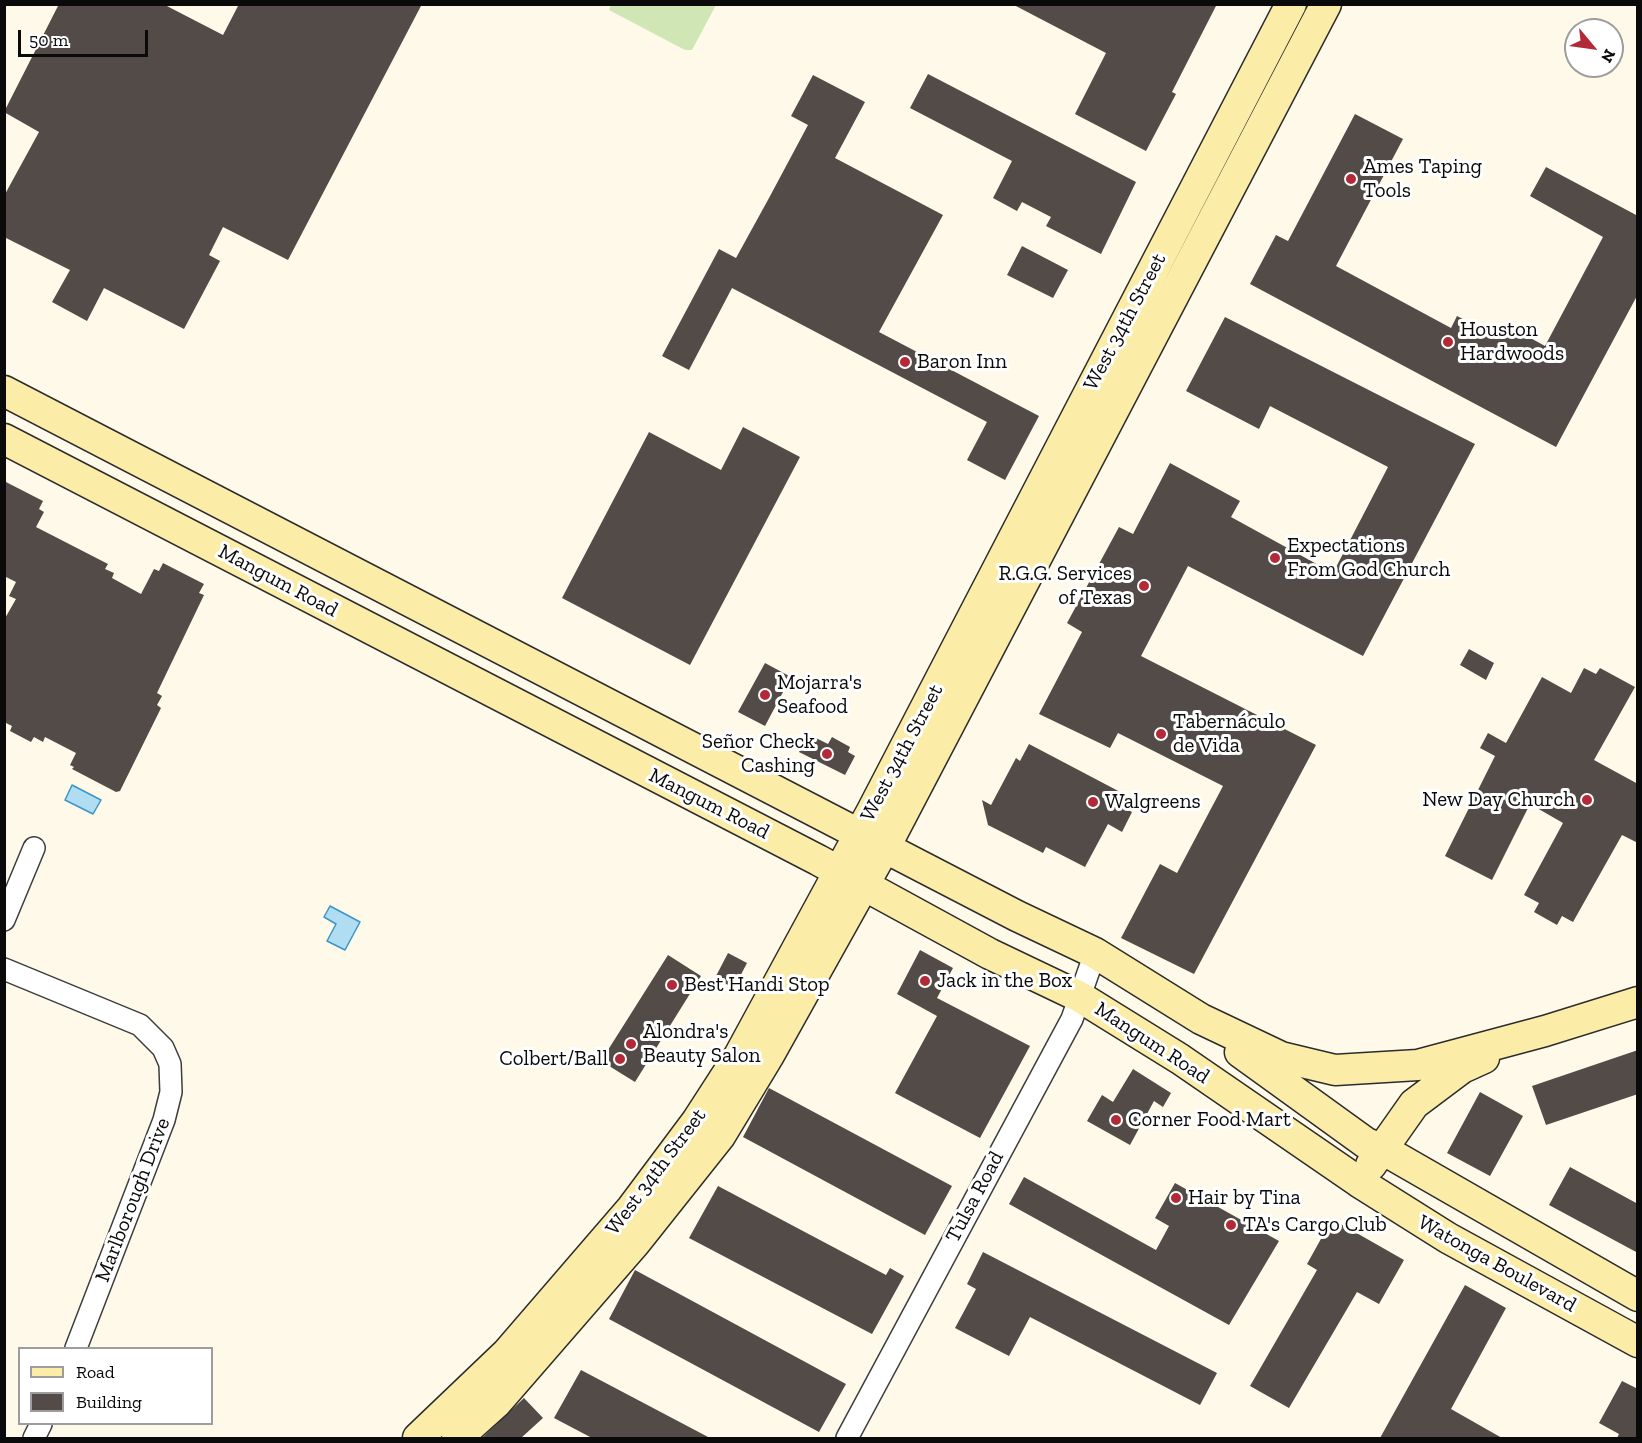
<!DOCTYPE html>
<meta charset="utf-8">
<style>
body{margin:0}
#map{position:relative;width:1642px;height:1443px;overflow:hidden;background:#fef9e9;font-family:"Zilla Slab",serif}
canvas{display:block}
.frame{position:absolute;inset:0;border:6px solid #0a0a0a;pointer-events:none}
.legend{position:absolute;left:18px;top:1347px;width:195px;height:78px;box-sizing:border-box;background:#fff;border:2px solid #9d9d9d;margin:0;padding:8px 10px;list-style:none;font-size:18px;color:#0a0a0a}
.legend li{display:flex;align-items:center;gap:12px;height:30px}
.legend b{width:30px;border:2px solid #9d9d9d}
.north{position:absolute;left:1564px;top:18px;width:60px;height:60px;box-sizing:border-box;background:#fff;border:2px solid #9d9d9d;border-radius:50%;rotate:119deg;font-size:16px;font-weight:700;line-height:24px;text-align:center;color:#0a0a0a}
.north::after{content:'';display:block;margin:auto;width:21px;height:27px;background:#b22a38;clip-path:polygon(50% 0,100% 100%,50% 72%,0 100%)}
.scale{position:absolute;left:18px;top:30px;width:130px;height:27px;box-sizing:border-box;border:3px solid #0a0a0a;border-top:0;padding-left:8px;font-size:18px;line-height:21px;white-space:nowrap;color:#0a0a0a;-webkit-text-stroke:4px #fff;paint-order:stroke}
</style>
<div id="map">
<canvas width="1642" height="1443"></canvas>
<div class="frame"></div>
<ul class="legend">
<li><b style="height:8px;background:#fbeda7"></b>Road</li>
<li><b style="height:16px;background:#524b47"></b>Building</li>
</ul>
<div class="north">N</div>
<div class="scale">50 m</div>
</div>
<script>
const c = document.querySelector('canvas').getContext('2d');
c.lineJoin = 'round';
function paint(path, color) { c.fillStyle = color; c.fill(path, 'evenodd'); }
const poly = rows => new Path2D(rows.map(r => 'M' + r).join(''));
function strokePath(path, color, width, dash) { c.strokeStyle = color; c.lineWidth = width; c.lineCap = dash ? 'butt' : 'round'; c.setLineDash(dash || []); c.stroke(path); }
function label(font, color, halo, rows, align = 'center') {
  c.font = font + ' "Zilla Slab",serif'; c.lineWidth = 6; c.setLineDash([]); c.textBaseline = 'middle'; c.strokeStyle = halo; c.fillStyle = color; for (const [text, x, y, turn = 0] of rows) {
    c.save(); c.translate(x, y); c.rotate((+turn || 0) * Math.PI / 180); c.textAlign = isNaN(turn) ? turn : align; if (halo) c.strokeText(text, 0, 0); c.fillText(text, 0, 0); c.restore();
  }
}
const green = poly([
 [611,5,611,4,716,5,692,50,685,50,609,10]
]);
const water = poly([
 [72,785,101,800,93,814,65,800,72,785],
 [330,906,360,922,345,950,327,941,336,924,324,917,330,906]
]);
const building = poly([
 [59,4,163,4,223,35,239,4,422,4,288,260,223,227,209,255,220,261,184,329,104,288,87,321,52,302,70,270,4,237,4,196,39,132,4,112],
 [1012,4,1217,4,1172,92,1176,94,1146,151,1075,114,1106,53],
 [928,74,1136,182,1101,254,1046,226,1051,217,1022,202,1017,211,993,198,1012,161,910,108],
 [813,75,865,102,835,158,943,215,879,332,1039,416,1005,480,967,460,987,422,732,288,689,370,662,356,719,249,736,258,769,198,808,125,791,116],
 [1355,114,1403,139,1336,266,1451,328,1457,316,1498,337,1505,324,1545,346,1603,237,1530,196,1546,167,1638,216,1638,294,1556,447,1250,284,1276,235,1288,241],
 [1022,246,1068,270,1053,298,1007,275],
 [1225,317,1475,444,1363,656,1188,566,1141,656,1316,745,1194,974,1121,938,1160,864,1177,873,1223,786,1118,733,1110,748,1039,714,1082,632,1067,623,1119,527,1133,534,1170,463,1240,501,1231,517,1333,573,1388,467,1270,406,1259,429,1186,391],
 [743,427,800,457,690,665,562,598,649,432,721,470],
 [4,481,43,501,39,509,44,512,36,527,108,564,105,569,114,573,112,578,141,594,154,569,159,571,163,563,204,584,199,593,204,595,157,693,162,696,157,705,161,708,120,791,116,792,72,769,74,767,70,765,76,753,45,737,43,742,34,737,31,742,10,731,12,726,4,722,4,620,16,599,9,596,16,582,4,576],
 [1469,649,1494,663,1486,680,1460,665],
 [765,663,791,677,765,726,738,712],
 [1584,668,1596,674,1600,668,1635,687,1594,760,1638,784,1638,843,1622,835,1573,922,1562,916,1557,925,1534,912,1539,903,1524,895,1563,823,1530,804,1492,880,1445,856,1495,756,1480,748,1488,733,1506,743,1542,677,1571,693],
 [808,734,828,744,832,737,850,747,848,752,855,756,845,775,799,752],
 [1029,744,1124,794,1118,805,1132,812,1122,832,1108,824,1085,867,1046,847,1043,853,988,825,982,800,991,805,1016,758,1020,761],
 [920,950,953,968,937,998,1030,1046,980,1138,895,1093,937,1016,897,994],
 [728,953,747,963,734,988,715,978],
 [668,955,701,976,635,1082,601,1061],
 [1638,1050,1638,1094,1546,1125,1532,1086],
 [1133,1069,1171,1093,1163,1107,1154,1101,1130,1145,1087,1121,1102,1095,1113,1102],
 [769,1088,952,1186,925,1235,743,1137],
 [1480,1092,1523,1116,1490,1176,1447,1153],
 [1570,1167,1638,1204,1638,1253,1549,1205],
 [1024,1177,1156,1250,1169,1226,1155,1218,1175,1183,1279,1241,1229,1325,1009,1204],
 [718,1186,886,1275,890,1268,904,1276,872,1334,689,1238],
 [1332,1219,1404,1260,1379,1304,1357,1292,1289,1408,1250,1386,1317,1270,1307,1264],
 [983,1252,1217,1373,1200,1405,1030,1317,1009,1356,955,1328,976,1289,967,1284],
 [635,1270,846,1384,819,1432,609,1319],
 [1465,1285,1506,1308,1451,1409,1502,1438,1380,1438],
 [581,1370,710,1438,592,1438,554,1418],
 [1622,1381,1638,1389,1638,1438,1617,1438,1619,1434,1599,1423],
 [524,1398,543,1418,521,1438,482,1438]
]);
const street = poly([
 [4,920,34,848],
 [4,969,140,1025,163,1048,170,1064,171,1092,164,1120,76,1348],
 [34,1438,41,1424],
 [847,1438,1072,1019,1095,953]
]);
const secondary = poly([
 [4,391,1017,916,1095,953,1201,1019,1281,1057,1335,1070,1418,1065,1545,1031,1638,1002],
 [4,439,818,860,990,954,1080,997,1180,1059,1359,1182,1448,1238,1638,1342],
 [1240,1052,1366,1143,1382,1149,1638,1296],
 [1371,1165,1414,1104,1462,1068,1484,1058],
 [418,1438,507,1353,632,1208,697,1121,739,1056,872,811,1291,4],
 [457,1438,497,1402,635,1243,720,1136,769,1055,885,847,1326,4]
]);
const markers = [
 [1351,179,6,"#b22a38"],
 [1448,342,6,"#b22a38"],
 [905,362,6,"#b22a38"],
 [1275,558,6,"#b22a38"],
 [1144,586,6,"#b22a38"],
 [765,695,6,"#b22a38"],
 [1161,734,6,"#b22a38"],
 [827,754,6,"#b22a38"],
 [1587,800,6,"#b22a38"],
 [1093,802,6,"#b22a38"],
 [925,981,6,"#b22a38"],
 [672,985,6,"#b22a38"],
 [631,1044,6,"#b22a38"],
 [620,1059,6,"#b22a38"],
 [1116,1120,6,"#b22a38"],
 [1176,1198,6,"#b22a38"],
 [1231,1225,6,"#b22a38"]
];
const poiNames = [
 ["Ames Taping",1363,167],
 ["Tools",1363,191],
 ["Houston",1460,330],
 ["Hardwoods",1460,354],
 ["Baron Inn",917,362],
 ["Expectations",1287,546],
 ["From God Church",1287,570],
 ["R.G.G. Services",1132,574,"right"],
 ["of Texas",1132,598,"right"],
 ["Mojarra's",777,683],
 ["Seafood",777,707],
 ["Tabernáculo",1173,722],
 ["de Vida",1173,746],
 ["Señor Check",815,742,"right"],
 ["Cashing",815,766,"right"],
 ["New Day Church",1575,800,"right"],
 ["Walgreens",1105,802],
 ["Jack in the Box",937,981],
 ["Best Handi Stop",684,985],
 ["Alondra's",643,1032],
 ["Beauty Salon",643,1056],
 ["Colbert/Ball",608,1059,"right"],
 ["Corner Food Mart",1128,1120],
 ["Hair by Tina",1188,1198],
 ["TA's Cargo Club",1243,1225]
];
const streetNames = [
 ["West 34th Street",1125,322,-62],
 ["Mangum Road",278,581,28],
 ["West 34th Street",902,753,-62],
 ["Mangum Road",709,804,27],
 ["Mangum Road",1152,1043,33],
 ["West 34th Street",656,1172,-53],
 ["Tulsa Road",975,1197,-62],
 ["Marlborough Drive",133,1200,-69],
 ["Watonga Boulevard",1497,1264,29]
];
paint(green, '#d1e6b5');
paint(water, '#b0ddf2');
strokePath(water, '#3b96c6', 1.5);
paint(building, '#524b47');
strokePath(street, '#3d3d3d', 24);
strokePath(secondary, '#2c2c2c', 33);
strokePath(street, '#fff', 21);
strokePath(secondary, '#fbeda7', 30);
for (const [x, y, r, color] of markers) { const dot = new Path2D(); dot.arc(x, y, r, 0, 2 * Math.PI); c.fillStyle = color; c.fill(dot); strokePath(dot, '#fff', 2); }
label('21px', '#0a0a0a', '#fff', poiNames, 'left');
label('21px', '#0a0a0a', '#fff', streetNames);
</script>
